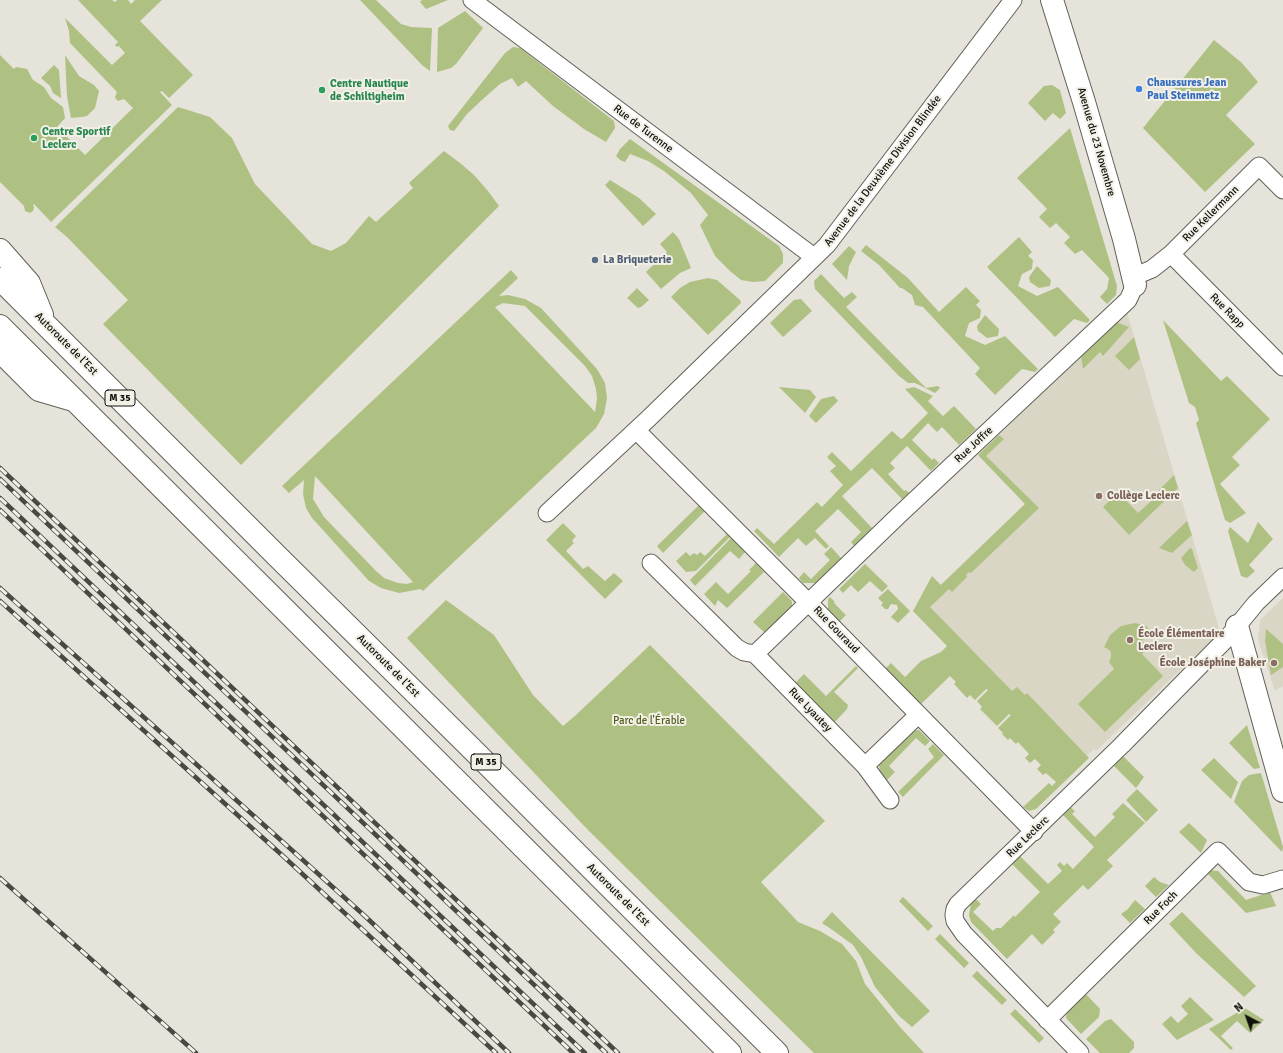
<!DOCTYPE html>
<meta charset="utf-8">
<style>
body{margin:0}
#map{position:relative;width:1283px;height:1053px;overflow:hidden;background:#e5e3da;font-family:Signika,sans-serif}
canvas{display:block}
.north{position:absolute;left:1227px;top:997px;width:40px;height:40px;-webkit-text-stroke:3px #f2f0e7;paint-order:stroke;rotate:319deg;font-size:11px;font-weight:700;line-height:16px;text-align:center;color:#10100c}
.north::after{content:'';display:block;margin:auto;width:14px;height:18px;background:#10100c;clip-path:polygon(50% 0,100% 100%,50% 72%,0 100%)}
</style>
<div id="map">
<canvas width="1283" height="1053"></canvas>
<div class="north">N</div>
</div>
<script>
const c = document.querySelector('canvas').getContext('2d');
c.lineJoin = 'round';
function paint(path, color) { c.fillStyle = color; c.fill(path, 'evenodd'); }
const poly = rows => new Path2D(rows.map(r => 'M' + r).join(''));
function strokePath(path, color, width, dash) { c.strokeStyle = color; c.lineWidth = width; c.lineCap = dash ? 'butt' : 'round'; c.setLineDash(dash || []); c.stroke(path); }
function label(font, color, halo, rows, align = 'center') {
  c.font = font + ' Signika,sans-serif'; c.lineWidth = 4; c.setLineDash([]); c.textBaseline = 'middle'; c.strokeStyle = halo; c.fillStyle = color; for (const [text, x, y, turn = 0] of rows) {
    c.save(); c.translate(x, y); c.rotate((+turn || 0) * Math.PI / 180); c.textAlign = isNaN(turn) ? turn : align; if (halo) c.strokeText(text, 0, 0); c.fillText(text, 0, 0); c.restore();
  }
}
const built = poly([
 [1127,312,1220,632,1096,751,1094,749,1087,755,1089,758,963,662,913,611,1025,504,978,455],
 [1283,598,1283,686,1275,691,1258,640,1260,620]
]);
const green = poly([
 [78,0,112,0,115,2,117,0,128,0,131,4,135,0,162,0,140,21,193,75,169,98,162,91,160,92,172,105,51,222,34,204,33,205,34,208,33,211,30,213,25,211,24,206,0,182,0,55,14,69,16,67,27,69,33,80,44,87,51,98,63,107,65,118,57,127,85,155,133,108,124,99,118,101,116,99,115,97,117,92,70,43,69,31,65,18,112,65,125,53,119,46,117,47,115,45,118,42],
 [360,0,376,0,401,24,411,27,432,28,430,71,422,65],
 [422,0,448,0,426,9,420,2],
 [465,11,483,28,456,64,451,68,437,72,438,28],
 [1214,40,1242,63,1258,82,1226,115,1255,144,1205,192,1143,128],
 [513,47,520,48,614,121,615,128,606,142,584,129,553,106,526,81,518,87,512,78,500,84,483,99,467,114,454,131,450,130,448,126,505,53],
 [65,55,79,76,94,85,99,91,95,108,87,116,82,117,71,118,67,96],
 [54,65,59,70,61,98,53,93,50,86,41,78],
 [1052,85,1060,90,1066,113,1060,119,1053,113,1045,121,1028,103,1044,86],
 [178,107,210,117,232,138,255,184,312,244,331,251,346,243,369,216,376,222,413,188,409,183,444,151,460,163,474,175,488,191,499,206,241,465,103,324,128,300,67,237,55,227],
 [1070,128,1117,286,1116,295,1107,304,1100,297,1107,289,1109,278,1082,250,1075,254,1064,243,1070,237,1056,223,1050,228,1039,217,1047,209,1017,178],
 [630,139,779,246,783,254,783,263,765,281,753,282,741,280,730,271,715,256,700,225,708,215,691,193,664,171,648,161,630,154,625,162,620,160,616,156,620,149],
 [610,180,639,198,656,214,643,226,605,185],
 [673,232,679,239,691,268,680,273,661,289,646,272,667,252,660,244],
 [1019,237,1032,252,1028,256,1033,260,1032,269,1022,274,1018,286,1037,296,1058,287,1090,320,1087,323,1074,319,1055,337,987,267],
 [866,245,908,278,939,312,966,287,980,301,976,305,981,310,980,318,969,323,965,336,985,345,1005,336,1038,369,1035,372,1022,369,995,395,975,374,980,368,923,307,915,305,912,295,902,288,900,288,879,265,861,251],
 [849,246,856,252,849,266,847,280,832,264],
 [1037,266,1051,280,1050,286,1039,288,1030,282,1029,277],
 [511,270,518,278,499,296,508,295,525,299,541,308,597,369,605,383,607,398,604,414,596,428,423,591,421,589,399,593,381,588,369,581,312,518,306,508,303,494,304,480,289,493,282,486],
 [503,303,525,306,585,366,592,376,596,389,597,399,595,412,495,307],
 [315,476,413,582,407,584,398,583,384,578,375,570,324,517,313,499],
 [821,274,844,298,852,292,857,297,846,307,926,388,938,386,940,388,935,393,915,383,908,383,899,376,815,289,814,281],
 [708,278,717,280,740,300,741,303,708,335,671,297,680,288,690,282],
 [637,288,649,300,641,307,638,308,627,298],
 [801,299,812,311,783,337,770,323,794,300],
 [985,315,999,329,998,336,987,338,978,331,977,326],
 [1163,320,1221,381,1227,376,1270,419,1232,457,1240,465,1220,484,1246,513,1230,523,1225,520,1196,423,1199,420,1195,407,1189,403],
 [1116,322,1129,327,1103,356,1100,352,1083,369,1081,356],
 [1134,337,1140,359,1129,370,1115,356],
 [779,387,810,390,816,397,805,413],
 [914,387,933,396,928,401,943,416,954,406,976,429,959,445,942,427,937,432,928,423,912,440,932,460,934,458,939,463,931,471,907,446,890,463,895,468,888,474,904,491,906,490,909,493,902,499,872,468,842,496,872,528,854,546,851,542,861,532,838,509,815,531,829,546,826,549,815,538,806,546,798,538,779,557,754,531,757,528,774,544,817,502,822,507,843,485,830,471,836,466,827,457,832,452,851,471,892,431,901,439,903,438,928,413,905,389],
 [834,396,838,401,816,423,809,416,821,399],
 [999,435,1004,439,986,456,1039,508,971,573,969,572,966,575,967,577,952,592,949,589,930,607,1012,691,1017,687,1025,695,1027,693,1089,758,1036,809,1029,811,1023,807,1049,783,1052,786,1056,782,1046,773,1043,775,1037,769,1041,765,1035,759,1030,763,1025,758,1029,754,1018,742,1016,744,1010,738,1008,740,1002,734,1003,733,998,728,1011,715,1009,714,997,726,980,709,982,707,977,701,988,690,986,689,975,700,970,695,967,698,954,684,956,682,950,676,920,705,885,669,891,663,905,677,921,661,941,652,947,646,913,611,932,576,941,585,1025,504,978,455],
 [1174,475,1178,488,1129,535,1103,507,1118,492,1138,513,1160,493,1159,490],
 [699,505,705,511,663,553,657,546],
 [1187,521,1192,535,1172,553,1159,548],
 [1258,522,1273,539,1249,565,1255,571,1247,578,1241,576,1228,531,1230,527,1248,543],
 [563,523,576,536,572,541,574,543,566,551,583,569,588,566,605,581,614,573,623,581,605,599,546,540],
 [727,534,730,537,696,571,686,572,676,561,686,552,690,556,694,553,697,555,700,552,705,556],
 [731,538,745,552,739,559,730,551,695,586,690,580],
 [831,547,841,558,816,583,803,583,799,578,804,572,811,579,830,560,824,554],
 [1190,548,1192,549,1198,568,1194,572,1185,565,1181,558],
 [756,563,764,572,727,608,718,600,715,606,704,594,716,582,728,594,751,571,749,570],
 [865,564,888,586,882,592,870,581,858,592,851,585,843,593,839,589],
 [888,589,910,611,898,623,891,617,898,609,897,605,891,604,888,609,885,609,881,605,883,603,878,598],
 [783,592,792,601,792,609,766,634,753,622],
 [830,597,835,602,834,603,846,615,839,622,828,611,828,599],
 [446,600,494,635,533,695,563,726,576,715,650,645,825,821,761,882,798,922,820,931,842,944,856,961,865,984,900,1027,924,1053,814,1053,588,830,407,638],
 [1135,623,1146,626,1151,631,1142,641,1147,645,1147,649,1142,654,1163,676,1105,732,1078,704,1114,669,1109,662,1111,657,1111,652,1108,649,1104,647,1110,635,1121,626],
 [1266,629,1283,644,1283,667,1271,675,1265,641],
 [856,666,858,668,834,692,848,705,847,709,833,724,793,685,804,674,826,696],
 [1247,725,1260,768,1254,769,1229,743],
 [919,730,930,741,925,746,916,738,889,766,895,772,887,780,880,774,879,763,911,731],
 [933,744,944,755,903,797,898,792,934,757,928,749],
 [1122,755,1144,777,1136,788,1113,765],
 [1214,758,1238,782,1231,799,1201,770],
 [1261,773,1283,847,1282,852,1234,802,1242,781,1249,775],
 [1137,789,1158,810,1146,822,1126,800],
 [1123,803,1145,823,1107,860,1113,866,1088,890,1083,885,1053,914,1061,922,1053,930,1055,932,1042,945,1032,934,1007,959,971,922,969,915,971,904,976,899,981,904,973,912,993,931,996,928,1001,928,1014,915,1015,917,1040,892,1012,864,1020,856,1048,884,1062,871,1057,865,1060,862,1064,866,1067,863,1073,869,1094,847,1062,814,1070,807,1075,811,1072,814,1095,837,1115,817,1112,814],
 [1189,823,1207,840,1201,853,1179,832],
 [1208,870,1218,871,1246,900,1270,892,1276,906,1246,913,1206,872],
 [1154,877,1160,882,1169,885,1156,897,1145,886],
 [903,897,933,926,928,931,899,901],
 [1135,900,1145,909,1130,923,1121,914,1128,909],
 [832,912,930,1011,912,1027,899,1016,875,987,861,957,853,945,834,931,822,923],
 [1182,912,1256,986,1244,997,1196,953,1169,924],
 [940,934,969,963,964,968,935,939],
 [977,971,1007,1000,1002,1005,972,976],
 [1084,992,1100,1009,1099,1017,1081,1034,1066,1018,1067,1009],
 [1190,997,1214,1020,1177,1040,1162,1024,1171,1016,1178,1023,1188,1014,1181,1006],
 [1245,1008,1264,1020,1250,1033,1237,1021,1221,1036,1233,1048,1231,1050,1209,1029],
 [1015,1009,1044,1038,1039,1043,1010,1014],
 [1111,1019,1134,1042,1134,1048,1129,1053,1100,1053,1086,1039,1105,1021]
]);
const street = poly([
 [472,0,814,257],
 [1171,254,1283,367],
 [1133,277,1152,269,1171,254,1259,166,1283,190],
 [636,430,809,603,1034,832],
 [547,513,648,419,827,245,1013,0],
 [651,563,737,648,744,652,755,654],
 [918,715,865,766,755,654,898,516,1128,300,1135,285],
 [865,766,890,800],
 [1047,1020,1218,851,1249,882,1263,885,1283,879],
 [1080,1053,964,934,955,921,954,915,955,909,958,904,1122,745,1229,636,1256,603,1283,577]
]);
const secondary = poly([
 [1052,0,1084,102,1124,239,1135,285],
 [1237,626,1283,791]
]);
const highway = poly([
 [0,250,29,283,42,315],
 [0,279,278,557,469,746,613,890,777,1053],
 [0,326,730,1053],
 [0,351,39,390,73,400]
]);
const rail = poly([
 [0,468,618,1053],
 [0,479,606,1053],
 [0,498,585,1053],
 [0,510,573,1053],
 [0,588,304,861,367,918,509,1053],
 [0,601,283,856,496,1053],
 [0,878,196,1053]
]);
const markers = [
 [1139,89,4,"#3f7fe0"],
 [322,90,4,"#2e9e5b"],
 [34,138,4,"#2e9e5b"],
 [595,260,4,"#5c6f8a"],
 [1099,496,4,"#8d6e63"],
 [1130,640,4,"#8d6e63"],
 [1274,663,4,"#8d6e63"]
];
const shields = [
 [120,398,30],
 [486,762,30]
];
const shieldNames = [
 ["M 35",120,398],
 ["M 35",486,762]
];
const shopNames = [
 ["Chaussures Jean",1147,83],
 ["Paul Steinmetz",1147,96]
];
const leisureNames = [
 ["Centre Nautique",330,84],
 ["de Schiltigheim",330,97],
 ["Centre Sportif",42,132],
 ["Leclerc",42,145]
];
const streetNames = [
 ["Rue de Turenne",643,129,37],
 ["Avenue du 23 Novembre",1096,142,74],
 ["Avenue de la Deuxième Division Blindée",883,171,-53],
 ["Rue Kellermann",1211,214,-45],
 ["Rue Rapp",1227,311,45],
 ["Autoroute de l’Est",66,344,45],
 ["Rue Joffre",974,445,-43],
 ["Rue Gouraud",836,630,46],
 ["Autoroute de l’Est",388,666,45],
 ["Rue Lyautey",810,710,46],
 ["Rue Leclerc",1028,837,-44],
 ["Autoroute de l’Est",618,895,45],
 ["Rue Foch",1161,908,-45]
];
const serviceNames = [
 ["La Briqueterie",603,260]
];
const educationNames = [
 ["Collège Leclerc",1107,496],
 ["École Élémentaire",1138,634],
 ["Leclerc",1138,647],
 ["École Joséphine Baker",1266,663,"right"]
];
const parkNames = [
 ["Parc de l'Érable",649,721]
];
paint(built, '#dad6c5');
paint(green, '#afc182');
strokePath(street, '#626158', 19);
strokePath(secondary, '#626158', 24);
strokePath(highway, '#626158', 24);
strokePath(street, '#fff', 17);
strokePath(secondary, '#fff', 22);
strokePath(highway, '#fff', 22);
strokePath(rail, '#494943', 4.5);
strokePath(rail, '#f2f0e7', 3, [9]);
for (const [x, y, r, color] of markers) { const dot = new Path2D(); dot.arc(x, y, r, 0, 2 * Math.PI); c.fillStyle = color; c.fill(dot); strokePath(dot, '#f2f0e7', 1.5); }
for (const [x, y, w] of shields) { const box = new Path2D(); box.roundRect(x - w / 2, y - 8, w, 16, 3); c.fillStyle = '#f2f0e7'; c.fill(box); strokePath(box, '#10100c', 1); }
label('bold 10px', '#10100c', null, shieldNames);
label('bold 11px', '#366cbe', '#f2f0e7', shopNames, 'left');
label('bold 11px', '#27864d', '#f2f0e7', leisureNames, 'left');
label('11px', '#10100c', '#f2f0e7', streetNames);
label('bold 11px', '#4e5e75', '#f2f0e7', serviceNames, 'left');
label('bold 11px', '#785e54', '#f2f0e7', educationNames, 'left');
label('11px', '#505f1c', '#f2f0e7', parkNames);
</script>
